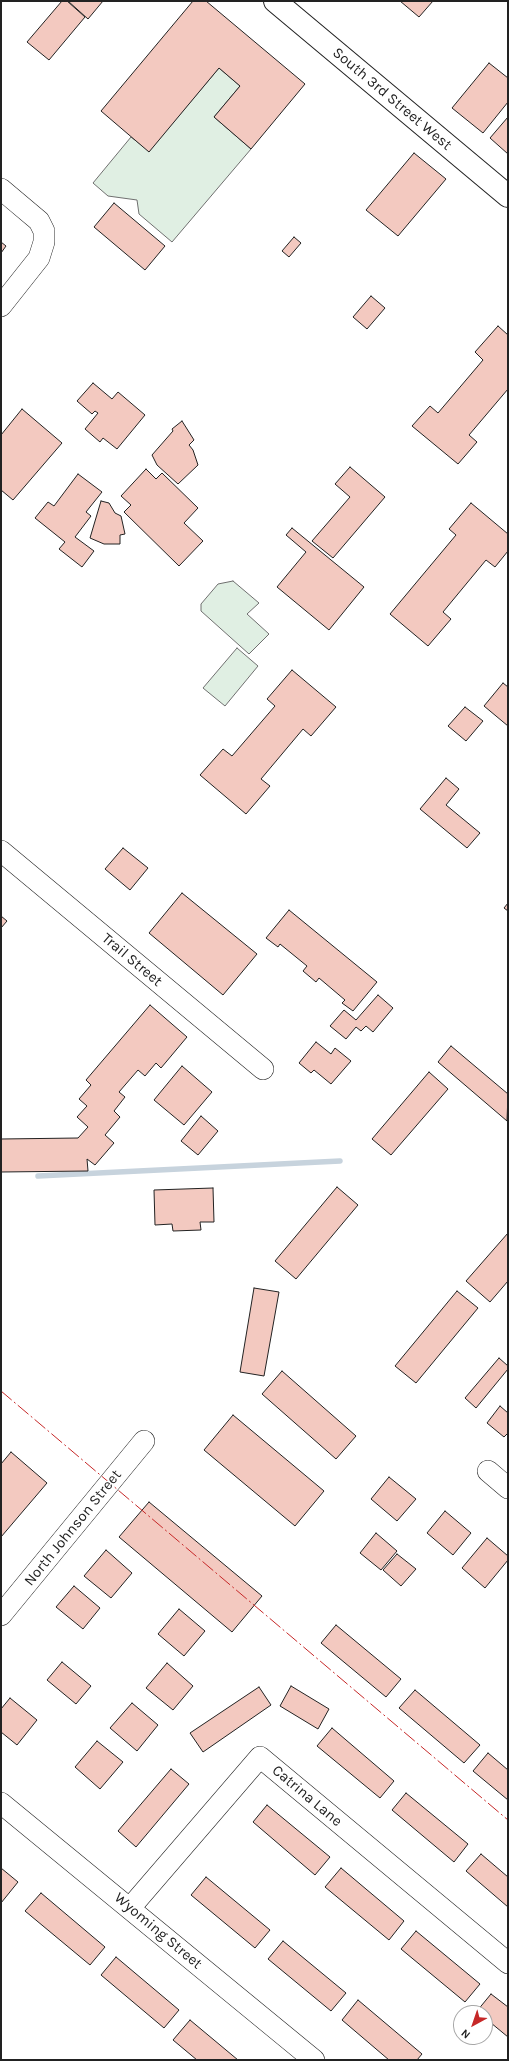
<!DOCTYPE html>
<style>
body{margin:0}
#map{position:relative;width:509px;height:2061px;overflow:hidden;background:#fff;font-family:Karla,sans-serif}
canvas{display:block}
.frame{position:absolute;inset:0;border:2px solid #222;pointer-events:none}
.north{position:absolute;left:453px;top:2005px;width:40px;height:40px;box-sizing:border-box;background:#fff;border:1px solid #a7a7a7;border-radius:50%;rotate:220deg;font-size:11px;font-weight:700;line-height:16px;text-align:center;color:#222}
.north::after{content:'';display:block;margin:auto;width:14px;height:18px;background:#c62828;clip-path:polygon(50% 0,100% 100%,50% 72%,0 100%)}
</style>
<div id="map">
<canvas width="509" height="2061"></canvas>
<div class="frame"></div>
<div class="north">N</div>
</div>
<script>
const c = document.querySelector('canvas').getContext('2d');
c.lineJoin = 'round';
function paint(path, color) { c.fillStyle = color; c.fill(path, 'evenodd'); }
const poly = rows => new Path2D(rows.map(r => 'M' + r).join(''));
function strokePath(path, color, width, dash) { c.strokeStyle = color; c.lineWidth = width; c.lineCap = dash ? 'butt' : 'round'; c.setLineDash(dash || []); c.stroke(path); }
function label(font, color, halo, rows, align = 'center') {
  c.font = font + ' Karla,sans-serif'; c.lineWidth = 3; c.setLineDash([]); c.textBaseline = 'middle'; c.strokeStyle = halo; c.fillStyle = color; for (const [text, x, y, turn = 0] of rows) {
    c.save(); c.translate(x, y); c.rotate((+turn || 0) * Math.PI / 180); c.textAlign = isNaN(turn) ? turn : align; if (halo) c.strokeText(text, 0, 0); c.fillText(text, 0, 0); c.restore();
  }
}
const green = poly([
 [219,68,240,86,214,117,251,149,172,242,139,214,137,200,108,196,93,183,131,137,149,151,219,68],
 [233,581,259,603,247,614,269,634,249,654,201,611,201,604,218,584,233,581],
 [237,648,258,666,225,706,203,688,237,648]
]);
const stream = poly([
 [38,1176,340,1161]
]);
const building = poly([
 [62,1,67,1,85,17,49,60,27,42,62,1],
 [68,1,103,1,88,19,68,1],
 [193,1,206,1,305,84,251,149,214,117,240,86,219,68,149,152,101,111,193,1],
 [400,1,433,1,419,17,400,1],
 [489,63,508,78,508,102,483,133,452,108,489,63],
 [508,117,508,154,490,138,508,117],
 [414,153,446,179,398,236,366,210,414,153],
 [114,203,165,246,145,270,94,227,114,203],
 [294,237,301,243,289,257,282,251,294,237],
 [1,242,6,246,1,253,1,242],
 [371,296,385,308,367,329,353,317,371,296],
 [498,326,508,335,508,389,469,435,477,442,458,464,412,426,430,406,438,413,483,360,475,352,498,326],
 [93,383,112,399,118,392,145,415,117,449,103,438,100,442,85,429,98,413,95,411,92,414,77,401,93,383],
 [22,409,62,443,13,500,1,490,1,435,22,409],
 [182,421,194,440,189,445,193,450,198,465,178,484,157,465,152,455,173,431,172,429,182,421],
 [350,467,385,497,333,558,312,541,350,497,335,484,350,467],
 [146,469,156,479,162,473,198,508,184,523,203,541,179,566,124,512,131,505,121,496,146,469],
 [78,474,102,492,86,512,91,516,75,537,94,551,82,567,59,549,65,542,35,518,48,502,54,506,78,474],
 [101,501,109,503,115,513,121,516,125,534,120,535,120,544,104,544,90,538,101,501],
 [471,503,508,534,508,551,495,567,486,560,443,612,451,619,428,646,390,614,456,535,449,529,471,503],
 [292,528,364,587,329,630,277,587,306,552,286,535,292,528],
 [292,670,336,707,311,736,303,729,261,779,270,786,246,814,200,775,223,749,232,756,275,706,267,699,292,670],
 [503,683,508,687,508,726,484,706,503,683],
 [465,707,483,721,466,741,448,726,465,707],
 [446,778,459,789,446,805,480,833,467,848,420,809,446,778],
 [123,848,148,868,130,890,105,869,123,848],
 [182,893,257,954,223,995,149,933,182,893],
 [508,903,508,911,504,908,508,903],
 [289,910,377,982,353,1011,342,1003,345,1000,319,978,316,982,303,971,307,966,280,944,278,947,266,938,289,910],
 [1,916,7,921,1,928,1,916],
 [378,995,393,1008,373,1032,366,1026,361,1031,356,1027,346,1039,330,1026,344,1010,356,1020,378,995],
 [150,1005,187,1037,161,1068,156,1063,145,1076,138,1070,119,1092,125,1097,114,1111,120,1117,105,1135,114,1143,95,1165,87,1159,88,1171,1,1172,1,1139,78,1138,88,1127,77,1117,87,1106,79,1099,91,1085,86,1080,150,1005],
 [316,1042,331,1054,335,1048,351,1061,331,1084,314,1070,311,1073,299,1063,316,1042],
 [451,1046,508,1094,507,1121,438,1062,451,1046],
 [182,1066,212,1092,184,1125,154,1100,182,1066],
 [429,1072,448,1089,391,1155,372,1139,429,1072],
 [201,1116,218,1131,198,1155,181,1141,201,1116],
 [337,1187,358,1205,296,1279,275,1261,337,1187],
 [213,1188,214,1222,200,1222,201,1230,173,1231,172,1224,155,1225,154,1190,213,1188],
 [508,1233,508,1281,490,1302,466,1281,508,1233],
 [254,1288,279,1292,264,1376,240,1372,254,1288],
 [457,1291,478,1308,416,1383,395,1366,457,1291],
 [499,1358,508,1366,508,1369,476,1408,465,1398,499,1358],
 [282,1371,356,1436,336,1459,262,1394,282,1371],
 [500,1406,508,1413,508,1433,504,1437,487,1423,500,1406],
 [233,1415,324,1491,295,1526,204,1450,233,1415],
 [11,1452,47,1483,1,1537,1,1464,11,1452],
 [389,1477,416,1499,397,1521,371,1499,389,1477],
 [149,1502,262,1596,232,1632,119,1537,149,1502],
 [445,1511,471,1533,453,1555,427,1533,445,1511],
 [376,1533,397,1551,381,1570,360,1553,376,1533],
 [487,1538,508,1556,508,1560,485,1588,462,1568,487,1538],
 [106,1550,132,1573,111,1598,84,1576,106,1550],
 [397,1554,416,1569,401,1586,383,1570,397,1554],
 [74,1586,100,1608,83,1629,56,1607,74,1586],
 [179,1609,205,1631,184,1656,158,1634,179,1609],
 [336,1625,401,1679,386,1697,321,1643,336,1625],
 [62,1662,91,1686,76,1704,47,1680,62,1662],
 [167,1663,193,1686,173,1710,146,1688,167,1663],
 [291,1686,329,1709,318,1729,280,1706,291,1686],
 [259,1687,271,1705,203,1752,190,1733,259,1687],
 [415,1690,480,1745,464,1763,399,1708,415,1690],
 [10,1698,37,1720,17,1745,1,1732,1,1709,10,1698],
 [132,1703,158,1725,137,1751,110,1728,132,1703],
 [332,1728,394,1781,380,1798,317,1746,332,1728],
 [97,1741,123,1762,100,1789,75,1767,97,1741],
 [488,1753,508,1770,508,1800,473,1771,488,1753],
 [171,1769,189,1784,136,1847,118,1831,171,1769],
 [406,1793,468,1844,454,1862,392,1810,406,1793],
 [267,1805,330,1857,315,1875,253,1822,267,1805],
 [481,1854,508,1877,508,1907,466,1871,481,1854],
 [1,1868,18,1882,1,1903,1,1868],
 [341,1868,404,1921,389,1940,325,1887,341,1868],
 [206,1877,270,1930,255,1948,191,1895,206,1877],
 [41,1893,105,1947,90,1965,25,1911,41,1893],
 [416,1931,480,1984,465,2002,401,1949,416,1931],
 [283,1941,346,1993,331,2011,268,1959,283,1941],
 [116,1957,179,2010,164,2028,101,1975,116,1957],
 [491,1994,508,2007,508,2037,485,2018,485,2013,477,2011,491,1994],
 [358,2000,422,2054,417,2060,389,2060,342,2020,358,2000],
 [190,2020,238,2060,197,2060,173,2040,190,2020]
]);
const minor = poly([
 [1,189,39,221,44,231,44,242,39,258,1,306],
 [1,851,263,1069],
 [488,1471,508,1488],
 [1,1615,144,1441],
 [1,1803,314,2060],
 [130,1908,260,1757,508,1963]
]);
const major = poly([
 [275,1,508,196]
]);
const power = poly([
 [1,1391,508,1820]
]);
const streetNames = [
 ["South 3rd Street West",392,99,40],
 ["Trail Street",132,960,40],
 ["North Johnson Street",73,1528,-51],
 ["Catrina Lane",307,1796,40],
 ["Wyoming Street",158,1931,40]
];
paint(green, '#e0efe3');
strokePath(green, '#6f6f6f', 1);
strokePath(stream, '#c7d3dd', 5.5);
paint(building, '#f3c9c0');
strokePath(building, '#222', 1);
strokePath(minor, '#222', 22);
strokePath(major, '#222', 24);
strokePath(minor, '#fff', 21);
strokePath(major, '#fff', 22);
strokePath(power, '#c62828', 1, [14, 3, 2, 3]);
label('15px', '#222', '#fff', streetNames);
</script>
